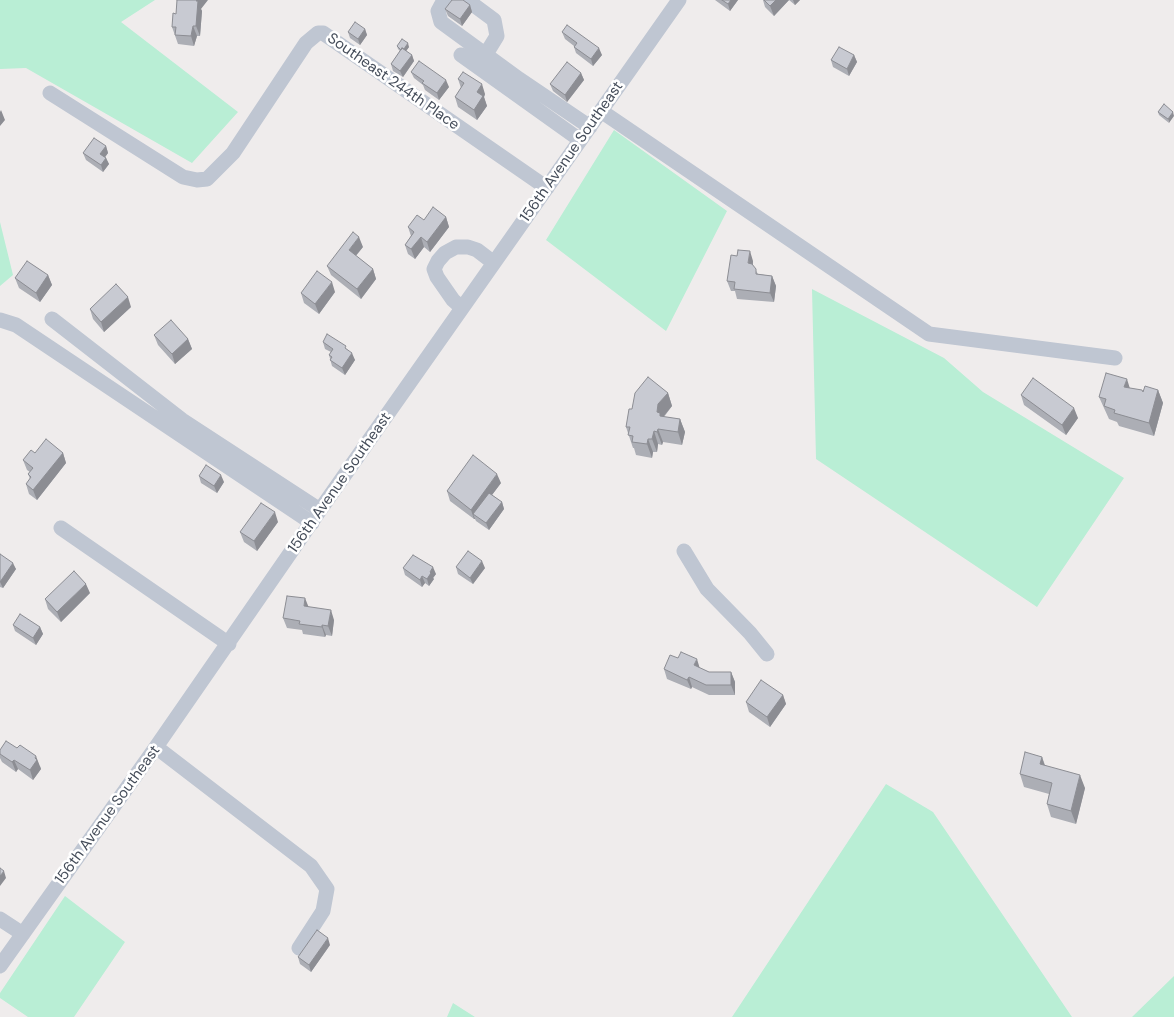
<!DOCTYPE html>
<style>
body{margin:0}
canvas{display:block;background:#efecec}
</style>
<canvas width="1174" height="1017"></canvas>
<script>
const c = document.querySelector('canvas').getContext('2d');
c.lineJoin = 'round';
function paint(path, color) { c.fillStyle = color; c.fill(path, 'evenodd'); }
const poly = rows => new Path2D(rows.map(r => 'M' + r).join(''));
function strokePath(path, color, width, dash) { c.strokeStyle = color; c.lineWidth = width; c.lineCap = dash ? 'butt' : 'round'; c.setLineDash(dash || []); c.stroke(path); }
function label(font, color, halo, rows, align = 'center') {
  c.font = font + ' "DM Sans",sans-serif'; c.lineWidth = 5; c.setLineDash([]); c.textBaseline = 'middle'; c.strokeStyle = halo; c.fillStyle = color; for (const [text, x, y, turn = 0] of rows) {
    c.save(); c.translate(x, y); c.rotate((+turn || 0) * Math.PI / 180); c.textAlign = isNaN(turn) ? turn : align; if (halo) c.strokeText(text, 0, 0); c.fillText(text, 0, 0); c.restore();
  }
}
const green = poly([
 [0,0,155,0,121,22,238,112,192,163,26,68,0,69],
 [614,130,727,211,666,331,546,240],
 [0,222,13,275,0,286],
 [812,289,944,358,983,392,1124,478,1037,607,816,459],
 [886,784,933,812,1072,1017,732,1017],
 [65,896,125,942,74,1017,28,1017,0,998,0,993],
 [1174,976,1174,1017,1132,1017],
 [453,1003,475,1017,447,1017]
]);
const minor = poly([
 [444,0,438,11,441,22,519,79,590,127],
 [467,0,494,20,497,36,486,54],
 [461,55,580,140],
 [50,93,183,177,197,180,207,179,233,153,306,43,318,33,323,33,547,188],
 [601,111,929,334,1115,358],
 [462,308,453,300,437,277,434,269,438,261,445,253,456,247,468,247,477,250,494,263],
 [52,319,182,420,320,510],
 [0,320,16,325,312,523],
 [61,528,229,644],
 [684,551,707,589,750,633,767,654],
 [156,747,311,866,327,889,323,911,299,948],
 [0,919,23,934],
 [0,966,156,747,320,510,679,0]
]);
const wall = poly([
 [715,0,738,0,730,11],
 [763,0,789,0,774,16,765,7],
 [789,0,800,0,795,5],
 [470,5,472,12,462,26,448,16,445,9],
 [201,9,202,11,200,36,197,36,194,46,178,44,172,27,176,14],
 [365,29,367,35,360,45,350,38,348,32],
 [562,32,602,55,593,66,576,53,574,47,574,46,565,39],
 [397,46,409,47,406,51,412,55,414,61,403,77,393,71,391,64,400,51,398,49],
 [854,55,857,62,849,76,833,67,831,60],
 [411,72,449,87,439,100,425,90,423,85,414,78],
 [581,73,584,80,567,102,553,91,550,84],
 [458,79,485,94,484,97,487,106,477,120,458,107,455,97,461,88],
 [1164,104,1169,123,1159,115,1158,112],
 [106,146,108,153,105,157,106,158,109,164,103,172,86,160,83,153],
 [446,217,449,227,430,252,424,247,415,259,408,254,405,245,411,236,408,227,424,220],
 [363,247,356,256,373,269,376,279,361,299,331,275,327,266],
 [753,261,753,266,758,274,772,276,776,286,774,302,737,299,735,291,731,291,727,281],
 [48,275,52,285,40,302,19,288,15,278],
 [335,292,319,314,304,303,301,293],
 [131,307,104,332,93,319,90,309],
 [154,335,188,339,192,349,175,364,158,345],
 [323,342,347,349,355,360,345,375,332,366,329,355,331,352,325,349],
 [1130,388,1143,392,1158,390,1163,403,1154,436,1119,426,1117,422,1109,419,1099,397],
 [668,393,672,406,664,417,680,419,685,432,682,445,663,442,662,445,658,444,657,452,653,452,652,458,636,455,634,448,633,448,626,427,632,409],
 [1021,395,1078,418,1066,435,1024,405],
 [35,453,63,453,66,463,37,500,29,494,26,484,30,479,28,474,30,472,27,470,23,460],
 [199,476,224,482,217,493,201,483],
 [501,483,492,495,502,502,504,509,489,530,476,521,475,519,474,519,450,501,447,491],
 [278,522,257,551,244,542,240,532],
 [0,554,16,569,3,588,0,587],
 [456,567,485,568,473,584,458,574],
 [403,568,436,574,433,578,434,579,429,586,425,583,422,587,405,575],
 [90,593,61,622,48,609,45,599],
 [308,607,334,620,332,636,326,635,325,637,303,634,302,630,287,628,283,618],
 [13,625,40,627,43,634,36,645,15,631],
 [700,668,709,672,731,672,735,682,735,695,709,695,692,687,691,689,667,679,664,669],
 [783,695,786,704,770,727,749,712,746,702],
 [0,750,40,766,41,769,33,780,18,769,16,772,2,762,0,758],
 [1042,757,1045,765,1085,788,1076,824,1051,817,1047,804,1049,794,1024,787,1020,774],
 [330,945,311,972,300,964,298,957]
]);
const shadedWall = poly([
 [197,0,208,0,201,9,202,11,200,36,196,26,196,1],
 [731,0,738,0,730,11,728,4],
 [776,0,789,0,774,16,770,6],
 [793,0,800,0,795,5],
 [470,5,472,12,462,26,460,19],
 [193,26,197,36,194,46,191,36],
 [365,29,367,35,360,45,358,39],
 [408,43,409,47,404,54,403,50],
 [599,48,602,55,593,66,591,59],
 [412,55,414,61,403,77,400,71],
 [854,55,857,62,849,76,847,69],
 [581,73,584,80,567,102,565,95],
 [446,80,449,87,439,100,437,93],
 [482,84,485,94,484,97,487,106,477,120,474,110,477,92],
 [1,110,5,120,0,126,0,112],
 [1173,112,1174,116,1169,123,1168,119],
 [106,146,108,153,103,160,100,154],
 [106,158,109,164,103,172,101,165],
 [446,217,449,227,430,252,427,242],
 [359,237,363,247,352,260,349,250],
 [421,237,424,247,415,259,411,249],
 [750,251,753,261,752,273,748,263],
 [373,269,376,279,361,299,357,289],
 [48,275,52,285,40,302,36,293],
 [772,276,776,286,774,302,770,293],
 [332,282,335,292,319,314,315,304],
 [128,297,131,307,104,332,101,322],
 [188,339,192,349,175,364,172,354],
 [352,353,355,360,345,375,342,368],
 [1127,379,1131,392,1124,387],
 [1158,390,1163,403,1154,436,1149,423],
 [668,393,672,406,663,417,663,420,657,412,658,404],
 [1074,408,1078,418,1066,435,1062,425],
 [680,419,685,432,682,445,678,432],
 [658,429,663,442,662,445,657,432],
 [654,431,658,444,657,452,652,439],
 [648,439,653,452,652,458,647,444],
 [63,453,66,463,37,500,33,490],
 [497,474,501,483,476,516,473,514,475,519,474,519,471,510],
 [221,475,224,482,217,493,214,486],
 [502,502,504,509,489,530,486,523],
 [275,512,278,522,257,551,254,541],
 [482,561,485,568,473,584,470,578],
 [13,563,16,569,3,588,0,582],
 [433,567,436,574,433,578,434,579,429,586,427,579,430,572],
 [422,576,425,583,422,587,420,580],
 [86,584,90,593,61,622,57,612],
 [305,598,309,608,304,606],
 [331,610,334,620,332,636,328,626],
 [322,625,326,635,325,637,322,627],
 [40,627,43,634,36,645,33,638],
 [697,659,700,669,694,665],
 [731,672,735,682,735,695,731,685],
 [689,677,692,687,691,689,687,680],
 [783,695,786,704,770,727,767,717],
 [36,756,41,769,33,780,30,770],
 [1042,757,1046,770,1040,764],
 [14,760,18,769,16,772,12,762],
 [1080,775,1085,788,1076,824,1071,811],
 [4,871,6,878,0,886,0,876],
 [328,938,330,945,311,972,309,965]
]);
const building = poly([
 [177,0,197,0,196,1,198,1,196,26,193,26,191,36,175,35,176,27,172,27,173,13,176,14,177,0],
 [452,0,463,0,470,5,460,19,445,9,452,0],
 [722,0,731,0,728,4,722,0],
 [764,0,776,0,770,6,764,0],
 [355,22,365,29,358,39,348,32,355,22],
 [567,25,599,48,591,59,574,47,577,43,562,32,567,25],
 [402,39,408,43,404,49,402,48,401,50,397,46,402,39],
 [839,47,854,55,847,69,831,60,839,47],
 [402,48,412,55,400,71,391,64,402,48],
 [419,61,446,80,437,93,422,83,424,81,411,72,419,61],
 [567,62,581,73,565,95,550,84,567,62],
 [463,72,482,84,477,92,483,96,474,110,455,97,464,83,458,79,463,72],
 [1164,104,1173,112,1168,119,1158,112,1164,104],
 [94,138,106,146,100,154,106,158,101,165,83,153,94,138],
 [433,207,446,217,427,242,421,237,411,249,405,245,414,232,408,227,417,215,424,220,433,207],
 [353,232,359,237,349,250,373,269,357,289,327,266,353,232],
 [738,250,750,251,748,263,752,264,756,269,756,274,772,276,770,293,734,289,735,282,727,281,731,255,737,256,738,250],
 [27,261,48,275,36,293,15,278,27,261],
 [317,271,332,282,315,304,301,293,317,271],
 [116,284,128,297,101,322,90,309,116,284],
 [171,320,188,339,172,354,154,335,171,320],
 [327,334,346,346,345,348,352,353,342,368,330,360,332,357,329,355,333,349,323,342,327,334],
 [1106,373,1127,379,1124,387,1142,390,1143,392,1145,386,1158,390,1149,423,1114,413,1115,410,1104,406,1106,399,1099,397,1106,373],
 [648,377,668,393,658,404,657,412,660,413,660,416,680,419,678,432,658,429,657,432,654,431,652,439,648,439,647,444,632,442,633,436,628,435,630,427,626,427,629,409,632,409,635,393,648,377],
 [1033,378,1074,408,1062,425,1021,395,1033,378],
 [46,439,63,453,33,490,26,484,31,477,28,474,33,468,23,460,31,450,35,453,46,439],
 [473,455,497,474,471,510,447,491,473,455],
 [206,465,221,475,214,486,199,476,206,465],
 [489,493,502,502,486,523,473,514,489,493],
 [261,503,275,512,254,541,240,532,261,503],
 [468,551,482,561,470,578,456,567,468,551],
 [0,554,13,563,0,582,0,554],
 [413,555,433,567,430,572,431,573,427,579,422,576,420,580,403,568,413,555],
 [74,571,86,584,57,612,45,599,74,571],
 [287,596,305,598,304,606,331,610,328,626,322,625,322,627,299,624,300,621,283,618,287,596],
 [20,614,40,627,33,638,13,625,20,614],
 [681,652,697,659,694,665,709,672,731,672,731,685,706,685,689,677,687,680,664,669,670,655,678,658,681,652],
 [761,680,783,695,767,717,746,702,761,680],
 [6,741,17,748,20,745,36,756,35,758,37,760,30,770,14,760,12,762,0,754,0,750,6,741],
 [1025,752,1042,757,1040,764,1080,775,1071,811,1047,804,1052,783,1020,774,1025,752],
 [0,868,4,871,0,876,0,868],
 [317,930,328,938,309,965,298,957,317,930]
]);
const streetNames = [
 ["Southeast 244th Place",393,82,35],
 ["156th Avenue Southeast",572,152,-55],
 ["156th Avenue Southeast",340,483,-55],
 ["156th Avenue Southeast",108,815,-54]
];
paint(green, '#b9eed5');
strokePath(minor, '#bfc6d2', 15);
paint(wall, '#acaeb5');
paint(shadedWall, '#8c8d93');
paint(building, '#c8cad2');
strokePath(building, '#8c8d93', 1);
label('15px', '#444c59', '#fff', streetNames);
</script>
